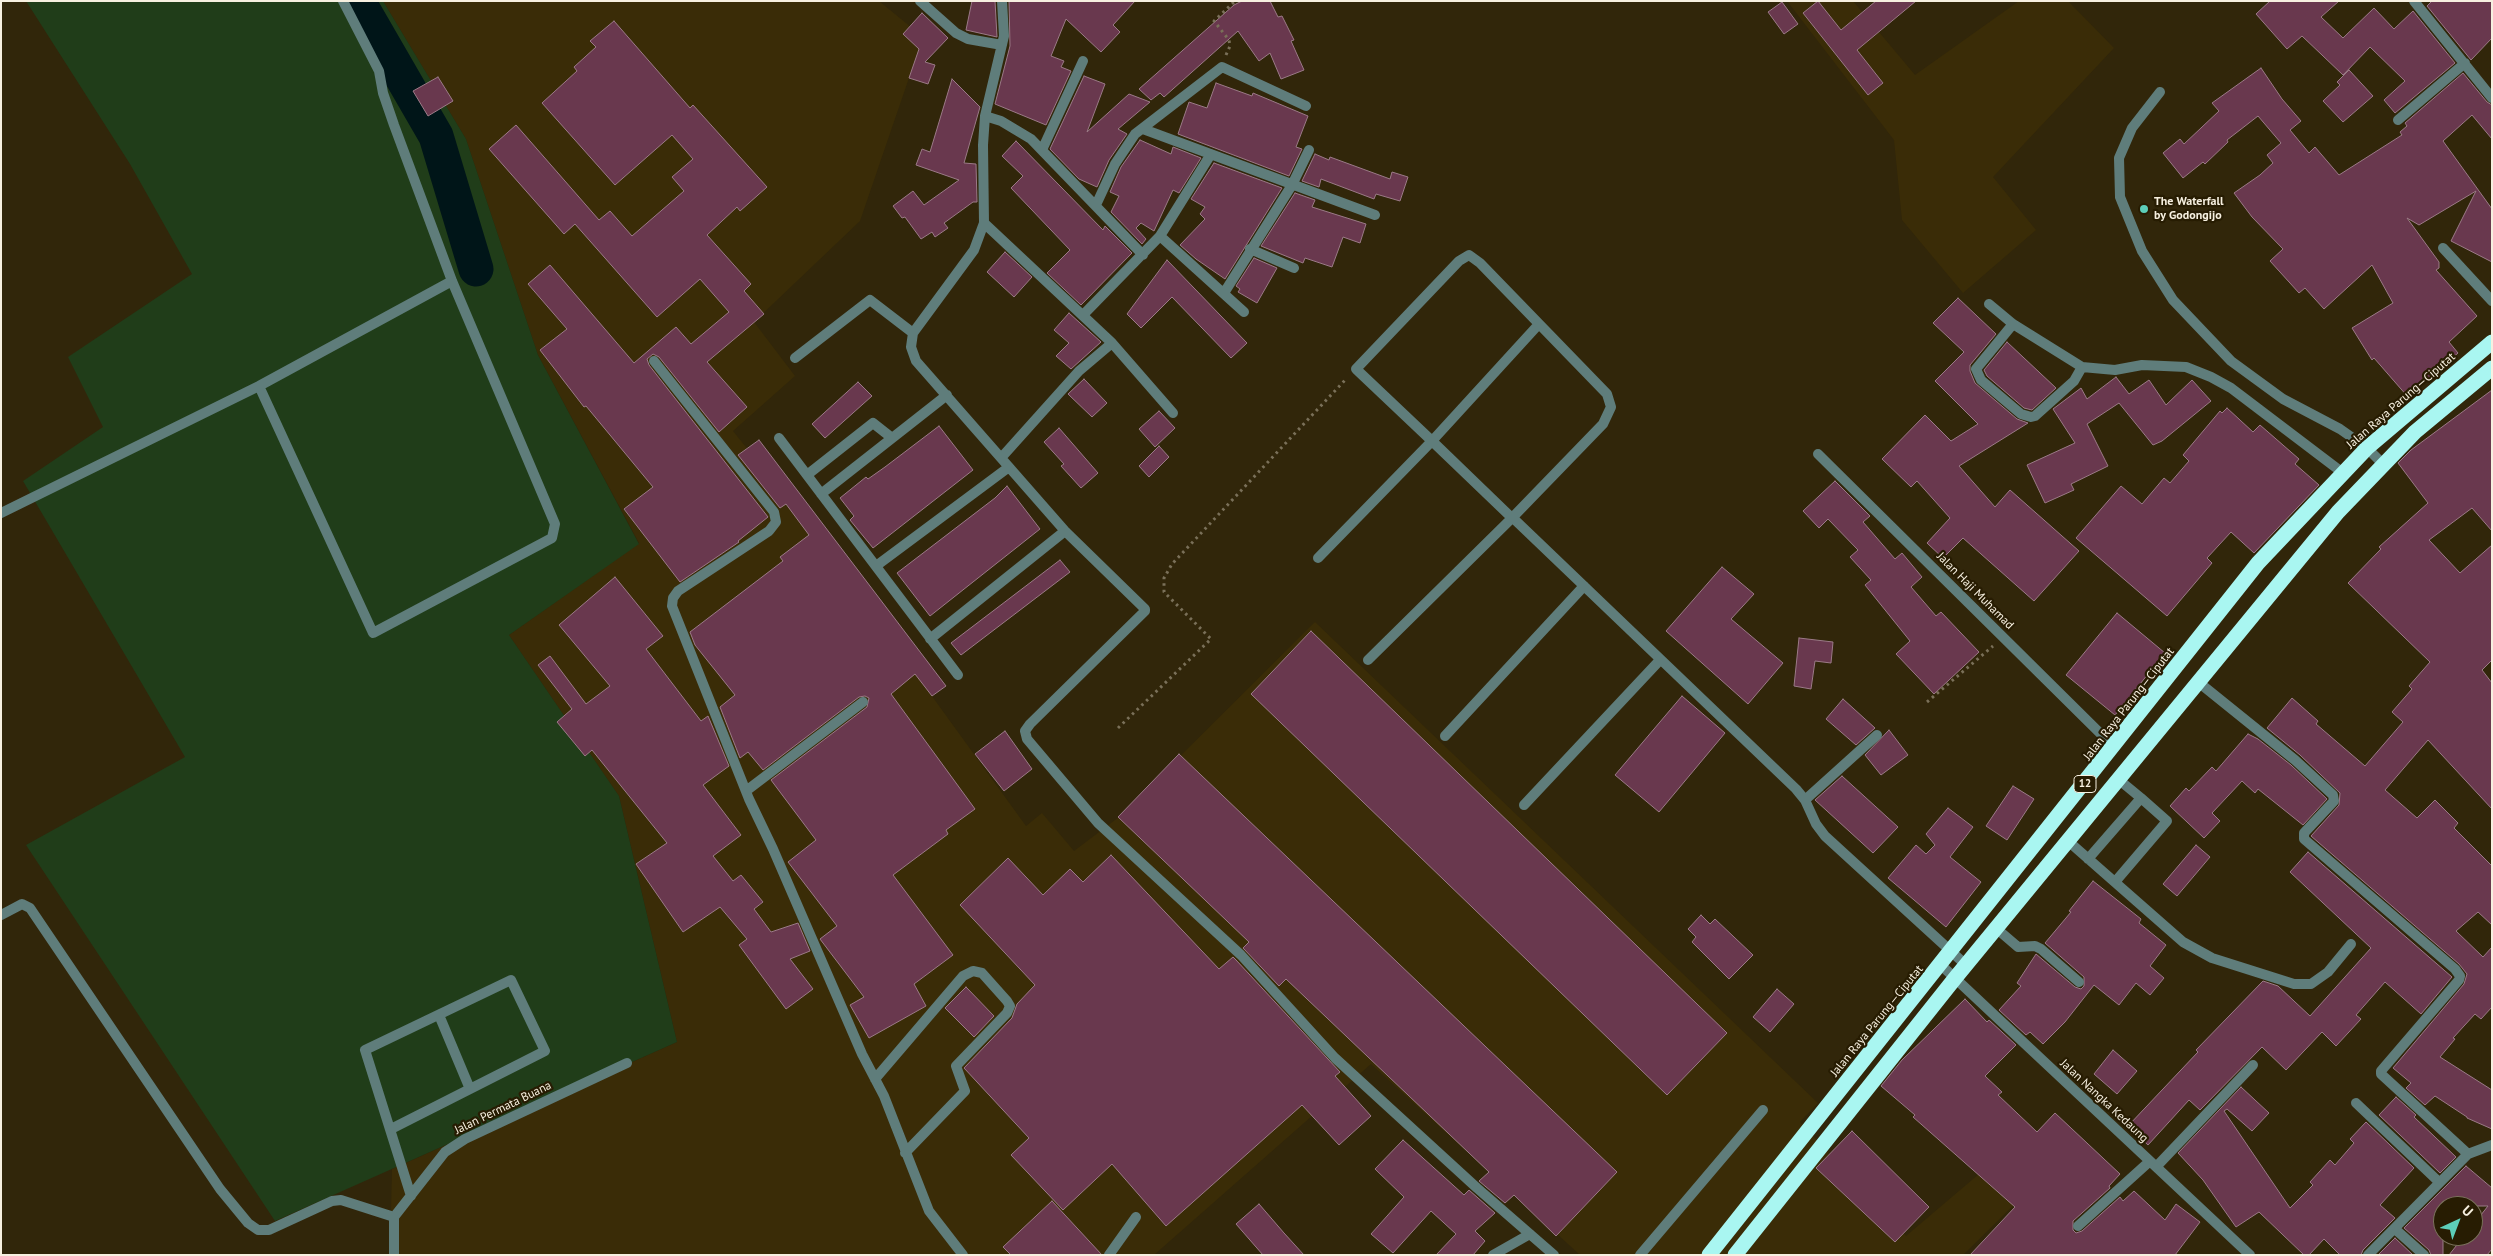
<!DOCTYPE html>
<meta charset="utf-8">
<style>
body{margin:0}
#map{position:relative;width:2493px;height:1256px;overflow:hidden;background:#31260a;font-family:"PT Sans",sans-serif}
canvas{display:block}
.frame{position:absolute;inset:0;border:2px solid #f7f0e0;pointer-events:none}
.north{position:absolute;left:2433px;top:1196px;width:50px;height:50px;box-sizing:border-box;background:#271c02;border:1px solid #7a715b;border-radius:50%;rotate:43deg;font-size:14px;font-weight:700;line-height:20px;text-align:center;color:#f7f0e0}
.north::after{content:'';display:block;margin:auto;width:18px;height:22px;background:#5dceb9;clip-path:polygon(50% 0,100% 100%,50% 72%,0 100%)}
</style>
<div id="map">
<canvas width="2493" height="1256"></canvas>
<div class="frame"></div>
<div class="north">U</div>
</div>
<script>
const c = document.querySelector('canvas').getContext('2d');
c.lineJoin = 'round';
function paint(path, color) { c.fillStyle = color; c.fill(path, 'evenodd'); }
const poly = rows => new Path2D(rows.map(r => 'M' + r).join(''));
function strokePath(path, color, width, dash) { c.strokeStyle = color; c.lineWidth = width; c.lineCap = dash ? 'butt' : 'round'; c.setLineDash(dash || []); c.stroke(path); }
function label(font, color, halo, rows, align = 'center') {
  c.font = font + ' "PT Sans",sans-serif'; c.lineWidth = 4.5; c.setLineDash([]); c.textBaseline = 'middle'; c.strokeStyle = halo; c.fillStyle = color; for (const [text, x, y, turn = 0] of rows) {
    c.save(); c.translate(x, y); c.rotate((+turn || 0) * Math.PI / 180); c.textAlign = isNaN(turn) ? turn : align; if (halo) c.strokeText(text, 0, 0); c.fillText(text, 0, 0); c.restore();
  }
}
const built = poly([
 [383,1,879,1,923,37,860,221,754,322,795,376,733,431,803,518,1026,826,1042,813,1074,851,1119,817,1315,622,1818,1103,1800,1122,1906,1236,1986,1168,2019,1200,1963,1255,1580,1255,1371,1064,1154,1255,390,1255,392,1169,677,1042,619,796,509,635,639,543,538,355,466,139],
 [1787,1,1853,1,1915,75,2019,1,2068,1,2114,48,1993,177,2036,230,1963,293,1902,220,1894,140]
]);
const green = poly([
 [26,1,383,1,466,139,538,355,639,544,509,635,619,796,677,1042,275,1221,26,845,185,757,23,481,103,427,68,357,192,274,130,164]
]);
const river = poly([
 [358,1,436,136,476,269]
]);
const building = poly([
 [972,1,995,1,997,37,966,30,972,1],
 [1009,1,1135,1,1113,25,1120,32,1101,52,1066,19,1051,56,1064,61,1061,67,1071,71,1046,125,995,104,1010,46,1009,1],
 [1242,1,1270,1,1278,17,1282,16,1294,40,1291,41,1304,70,1281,79,1270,53,1259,61,1238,31,1164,97,1160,93,1151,100,1139,89,1234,5,1242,1],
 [1818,1,1841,30,1876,1,1916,1,1857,50,1883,83,1868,95,1803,13,1818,1],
 [2270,1,2339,1,2321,17,2343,38,2374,8,2394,29,2413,11,2455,63,2395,113,2384,100,2405,81,2370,47,2343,75,2302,36,2287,49,2256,14,2270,1],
 [2432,1,2492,1,2492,38,2471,60,2427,6,2432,1],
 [1782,2,1798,24,1784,34,1768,12,1782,2],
 [922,13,948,38,925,62,935,65,928,84,909,78,919,49,903,34,922,13],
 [614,21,690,108,693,105,767,187,740,211,737,207,707,235,751,284,744,291,764,314,707,362,747,407,719,432,659,357,653,354,647,359,649,365,768,517,738,541,739,542,680,582,624,509,653,487,586,406,584,407,540,350,567,329,528,284,550,265,634,363,676,327,691,344,729,312,700,279,657,317,575,224,564,234,489,149,516,125,599,220,610,211,632,236,684,191,672,177,693,159,672,135,615,185,542,103,577,71,574,67,596,47,590,41,614,21],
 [2261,68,2282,99,2301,121,2290,130,2309,153,2315,147,2339,175,2402,135,2400,132,2407,126,2405,123,2463,73,2487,102,2492,105,2492,139,2472,115,2443,141,2492,209,2492,262,2451,241,2476,191,2419,225,2407,218,2439,262,2439,268,2436,270,2477,316,2449,342,2458,353,2408,397,2374,358,2372,360,2352,328,2393,303,2372,265,2324,309,2305,288,2299,293,2270,261,2283,249,2252,217,2234,193,2260,175,2273,163,2267,155,2281,143,2258,116,2227,140,2228,142,2205,164,2203,162,2183,178,2163,153,2180,139,2184,144,2219,111,2212,103,2261,68],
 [2349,70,2373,96,2343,122,2323,101,2340,85,2337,82,2349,70],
 [1084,76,1105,84,1087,132,1129,94,1150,102,1118,129,1127,134,1109,160,1097,187,1079,179,1050,149,1084,76],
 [438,77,453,101,428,116,413,91,438,77],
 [952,79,980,107,964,163,976,164,977,202,973,202,944,223,948,228,935,237,932,232,921,239,905,217,902,218,893,206,913,191,924,205,959,180,916,165,922,149,930,152,952,79],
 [1216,83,1252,96,1253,93,1308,116,1296,147,1302,149,1289,176,1178,134,1189,102,1207,108,1216,83],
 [1140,140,1171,154,1173,147,1201,158,1179,193,1173,190,1154,231,1141,223,1136,228,1146,239,1142,244,1111,212,1119,196,1110,192,1121,167,1140,140],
 [1016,141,1103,230,1105,226,1132,253,1081,305,1047,273,1070,250,1011,188,1023,176,1002,156,1016,141],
 [1315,154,1329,160,1330,157,1390,179,1392,172,1408,177,1400,201,1376,194,1374,199,1321,179,1319,187,1302,181,1315,154],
 [1214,163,1282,188,1225,279,1196,259,1180,245,1205,219,1200,214,1205,207,1191,199,1214,163],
 [1295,193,1315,200,1312,207,1366,224,1360,243,1343,237,1332,267,1305,258,1303,263,1261,246,1295,193],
 [1005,252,1032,277,1014,297,987,272,1005,252],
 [1254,258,1277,268,1257,303,1238,292,1240,289,1236,286,1254,258],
 [1167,260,1247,343,1231,358,1172,297,1141,328,1127,314,1167,260],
 [1958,298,1996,334,1970,365,1970,371,1975,383,2017,419,2028,423,1959,466,1995,507,2010,490,2079,551,2034,601,1963,538,1943,558,1927,543,1950,518,1917,481,1911,487,1882,459,1925,415,1951,441,1978,424,1935,381,1964,352,1933,323,1958,298],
 [1069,313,1101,342,1071,369,1056,356,1069,343,1054,330,1069,313],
 [2007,342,2056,388,2032,410,2024,408,1987,376,1984,370,2007,342],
 [2116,377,2129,394,2149,380,2166,405,2192,380,2211,401,2162,441,2153,445,2119,403,2087,424,2108,466,2071,484,2074,490,2045,503,2027,465,2075,443,2053,409,2081,388,2087,399,2116,377],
 [1084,379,1107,403,1092,417,1068,394,1084,379],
 [858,382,872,396,825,438,812,424,858,382],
 [2492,390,2492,531,2472,508,2429,540,2460,573,2492,545,2492,660,2482,670,2492,683,2492,809,2428,740,2385,790,2417,818,2435,800,2458,823,2454,828,2492,866,2492,925,2478,912,2456,931,2483,957,2492,947,2492,1007,2481,1019,2475,1014,2453,1038,2455,1039,2440,1057,2492,1090,2492,1129,2467,1118,2467,1117,2435,1096,2425,1105,2406,1088,2411,1083,2393,1068,2464,984,2467,974,2459,964,2311,836,2339,805,2340,793,2300,755,2267,728,2292,698,2318,721,2316,724,2365,766,2403,722,2392,712,2412,689,2409,686,2430,662,2348,583,2381,549,2379,547,2428,503,2398,463,2411,450,2492,390],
 [2227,408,2253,432,2260,425,2299,459,2295,464,2319,485,2254,553,2231,532,2207,558,2212,563,2167,616,2076,538,2121,486,2142,504,2164,478,2170,483,2189,461,2183,455,2220,411,2222,413,2227,408],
 [1159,411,1175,428,1155,447,1139,429,1159,411],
 [939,426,973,470,873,548,850,520,854,516,840,498,866,477,868,479,885,467,939,426],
 [1059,428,1098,473,1081,488,1061,466,1064,464,1044,442,1059,428],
 [759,440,946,686,932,696,915,674,891,694,975,809,946,830,948,834,893,875,953,955,914,984,926,1006,869,1038,850,1005,864,997,820,939,837,926,788,862,816,840,771,780,867,707,869,698,865,696,859,697,763,770,748,752,740,758,720,707,735,695,695,645,690,632,783,561,780,557,809,535,786,504,780,508,738,455,759,440],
 [1159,446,1169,457,1149,477,1139,466,1159,446],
 [1835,481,1870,516,1863,522,1895,559,1902,553,1922,577,1911,587,1936,616,1941,612,1979,652,1934,694,1896,654,1910,641,1865,585,1871,580,1850,557,1858,550,1828,519,1819,528,1803,511,1835,481],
 [1007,486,1040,529,930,616,897,573,995,498,1007,486],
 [1060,560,1070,572,961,655,951,643,1060,560],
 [1722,567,1754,594,1731,619,1783,663,1748,704,1666,631,1722,567],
 [615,577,663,636,646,649,701,721,708,716,729,766,703,785,741,835,713,856,733,881,741,875,763,902,754,909,771,932,798,923,810,951,790,959,813,989,786,1009,739,945,747,939,720,907,683,932,636,864,667,843,592,750,585,756,557,722,572,709,538,665,550,656,586,704,610,686,559,625,615,577],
 [2117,613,2165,653,2115,715,2066,675,2117,613],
 [1311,631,1727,1033,1667,1095,1251,694,1311,631],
 [1799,638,1833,642,1831,663,1815,661,1811,689,1794,686,1799,638],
 [1682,696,1725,733,1659,812,1615,775,1682,696],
 [1843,699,1875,728,1856,745,1826,719,1843,699],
 [1889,730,1908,755,1881,775,1865,755,1889,730],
 [1005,731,1032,769,1004,791,975,754,1005,731],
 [2248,734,2258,739,2291,765,2327,799,2303,825,2258,789,2255,793,2242,781,2212,813,2220,821,2204,838,2170,806,2186,788,2189,791,2212,767,2216,771,2248,734],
 [1179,754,1617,1172,1556,1236,1514,1195,1505,1203,1479,1181,1489,1172,1286,979,1279,986,1243,948,1249,942,1118,817,1179,754],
 [1842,776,1898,827,1873,853,1815,800,1842,776],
 [2013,786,2034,799,2007,840,1986,826,2013,786],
 [1948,808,1973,827,1950,857,1981,882,1946,927,1888,878,1916,845,1926,854,1935,845,1926,834,1948,808],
 [2196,845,2210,857,2177,896,2163,884,2196,845],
 [2308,852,2452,977,2421,1014,2385,982,2356,1015,2361,1019,2336,1046,2322,1032,2286,1070,2262,1047,2200,1110,2189,1100,2148,1145,2128,1126,2198,1052,2196,1050,2263,981,2278,986,2310,1016,2371,948,2290,872,2308,852],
 [1111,855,1219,969,1233,957,1236,960,1340,1072,1335,1076,1371,1116,1339,1145,1302,1105,1166,1226,1112,1164,1063,1210,1011,1155,1029,1138,964,1068,1012,1018,1017,1004,1035,985,960,905,1008,858,1043,895,1070,869,1083,882,1111,855],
 [2093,881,2141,919,2139,923,2166,945,2150,966,2164,978,2150,995,2136,983,2119,1005,2094,985,2065,1022,2043,1044,2030,1032,2026,1035,1999,1010,2021,986,2017,983,2036,954,2075,987,2081,989,2084,986,2084,977,2045,943,2071,912,2069,911,2093,881],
 [1701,915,1710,924,1715,919,1753,955,1729,979,1692,942,1696,937,1688,929,1701,915],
 [966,987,994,1016,974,1037,945,1008,966,987],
 [1777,989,1794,1004,1770,1032,1753,1017,1777,989],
 [1965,999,1987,1022,1989,1020,2016,1045,1985,1076,2002,1092,1998,1095,2037,1132,2055,1113,2120,1174,2109,1186,2110,1188,2073,1221,2073,1230,2076,1233,2082,1231,2120,1197,2123,1201,2134,1191,2165,1220,2176,1204,2200,1222,2175,1255,1970,1255,2015,1207,1913,1117,1915,1115,1881,1086,1902,1060,1965,999],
 [2113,1050,2137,1071,2117,1094,2094,1074,2113,1050],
 [2241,1087,2269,1113,2252,1131,2227,1109,2224,1111,2290,1208,2313,1185,2310,1182,2330,1160,2335,1165,2354,1143,2350,1139,2366,1122,2414,1168,2380,1205,2395,1218,2363,1250,2361,1255,2340,1255,2324,1239,2309,1255,2304,1255,2259,1212,2236,1227,2203,1180,2178,1153,2241,1087],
 [2396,1097,2416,1115,2414,1117,2456,1157,2440,1173,2379,1115,2396,1097],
 [1852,1131,1929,1207,1895,1242,1816,1168,1852,1131],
 [1403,1140,1464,1195,1469,1190,1495,1213,1475,1231,1485,1241,1473,1255,1436,1255,1456,1234,1431,1211,1393,1253,1371,1234,1404,1197,1375,1169,1403,1140],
 [2466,1166,2492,1188,2492,1249,2487,1255,2449,1255,2464,1236,2473,1236,2473,1225,2488,1206,2443,1206,2443,1255,2431,1255,2429,1250,2404,1228,2466,1166],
 [1052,1201,1102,1255,1011,1255,1003,1247,1052,1201],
 [1259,1204,1284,1233,1304,1255,1263,1255,1236,1224,1259,1204],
 [2395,1238,2413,1255,2378,1255,2395,1238]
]);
const path = poly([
 [1226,55,1230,46,1229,40,1214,21,1235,1],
 [1927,702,1993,646],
 [1118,728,1211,639,1164,592,1164,578,1172,564,1347,378]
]);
const lane = poly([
 [2160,92,2132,128,2119,158,2120,197,2142,251,2173,300,2231,361,2283,399,2340,429,2367,448,2383,464],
 [654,361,774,512,776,522,769,531,678,591,673,598,672,606,749,799,773,849,862,1054,884,1096,929,1211,963,1255],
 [259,386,373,633,552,538,555,524,452,281,394,125,383,93,379,71,343,1],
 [1,513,259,386,452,281],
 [2118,779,2141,798],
 [746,791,863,702],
 [2068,841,2183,942,2212,958,2294,984,2311,984,2328,972,2351,944],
 [2088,859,2141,798,2167,821,2115,882],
 [1,915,22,904,30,908,220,1189,248,1223,258,1230,269,1230,332,1201,341,1200,394,1217],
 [439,1015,470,1089],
 [875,1079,963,976,973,971,982,973,1007,1001,1010,1006,1007,1013,956,1066,965,1091,905,1153],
 [391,1129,545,1051,511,980,365,1050,411,1196],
 [394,1255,394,1217,445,1152,465,1139,627,1063],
 [1109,1255,1136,1217],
 [1640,1255,1763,1110]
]);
const street = poly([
 [920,1,956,33,968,39,1002,45],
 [1002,1,1004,36,985,116,983,145,984,223,974,250,913,333,911,347,916,361,1065,531,1145,609,1145,611,1030,724,1025,731,1027,739,1098,823,1241,955,1335,1058,1477,1188,1554,1255],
 [2414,1,2492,98],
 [985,116,1001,121,1031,139,1143,255],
 [2398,120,2465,63],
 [1143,129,1375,215],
 [1042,150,1083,61],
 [1096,205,1115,164,1135,134,1222,67,1306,106],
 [984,223,1112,343,1079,371,1001,458],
 [1160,236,1244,312],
 [2443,248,2492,301],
 [1250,249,1294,268],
 [1224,293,1292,185,1309,150],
 [1989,304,2013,324,2082,367,2115,370,2142,365,2186,367,2211,377,2231,388,2343,473],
 [1083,315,1160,236,1211,154],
 [2013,324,1976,369,1981,380,2021,414,2031,417,2035,416,2074,381,2082,367],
 [1112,343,1173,413],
 [795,358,870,300,913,333],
 [779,438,958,675],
 [1818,454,2114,747],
 [807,475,873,423,892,438],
 [821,494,947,395],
 [1318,558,1432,441,1539,324],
 [876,566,1009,467],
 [930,639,1065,531],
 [1368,660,1512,518,1603,424,1611,407,1607,394,1480,263,1469,255,1459,261,1356,369,1432,441,1512,518,1514,519,1796,789,1805,800,1816,824,1825,836,1966,965],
 [2197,681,2295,760,2333,795,2334,801,2304,833,2304,839,2455,969,2460,976,2459,980,2381,1071,2381,1074,2468,1154],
 [1445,736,1584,586],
 [1805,800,1877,735],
 [1524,805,1660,660],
 [1997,929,2018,947,2035,946,2041,949,2079,982],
 [1941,965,2250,1255],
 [2356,1103,2439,1182],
 [2156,1167,2253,1065],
 [2078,1226,2150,1161],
 [2395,1229,2424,1255],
 [1493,1255,1530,1234],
 [2368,1255,2468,1154,2492,1145]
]);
const highway = poly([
 [1709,1255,2258,563,2367,448,2492,342],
 [1735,1255,1956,977,2338,512,2415,432,2492,368]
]);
const markers = [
 [2144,209,5,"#5dceb9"]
];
const shields = [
 [2085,784,22]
];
const shieldNames = [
 ["12",2085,784]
];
const poiNames = [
 ["The Waterfall",2154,202],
 ["by Godongijo",2154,216]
];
const streetNames = [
 ["Jalan Raya Parung—Ciputat",2401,401,-41],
 ["Jalan Haji Muhamad",1975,591,45],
 ["Jalan Raya Parung—Ciputat",2129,704,-52],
 ["Jalan Raya Parung—Ciputat",1877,1021,-51],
 ["Jalan Nangka Kedaung",2104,1101,43],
 ["Jalan Permata Buana",503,1108,-26]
];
paint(built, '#3a2c07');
paint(green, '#203d19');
strokePath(river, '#001518', 35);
paint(building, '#69384e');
strokePath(building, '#9b7a87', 1);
strokePath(path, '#7a7059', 3, [2.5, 4]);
strokePath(lane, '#5f7d7b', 10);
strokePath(street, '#5f7d7b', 10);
strokePath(highway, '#a9f6f1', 15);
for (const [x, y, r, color] of markers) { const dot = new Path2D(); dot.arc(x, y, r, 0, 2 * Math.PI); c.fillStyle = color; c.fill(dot); strokePath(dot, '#271c02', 2); }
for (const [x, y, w] of shields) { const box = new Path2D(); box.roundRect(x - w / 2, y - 8.5, w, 17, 4); c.fillStyle = '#271c02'; c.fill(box); strokePath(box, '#f7f0e0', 1); }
label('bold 11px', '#f7f0e0', null, shieldNames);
label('bold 12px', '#f7f0e0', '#271c02', poiNames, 'left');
label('12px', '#f7f0e0', '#271c02', streetNames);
</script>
